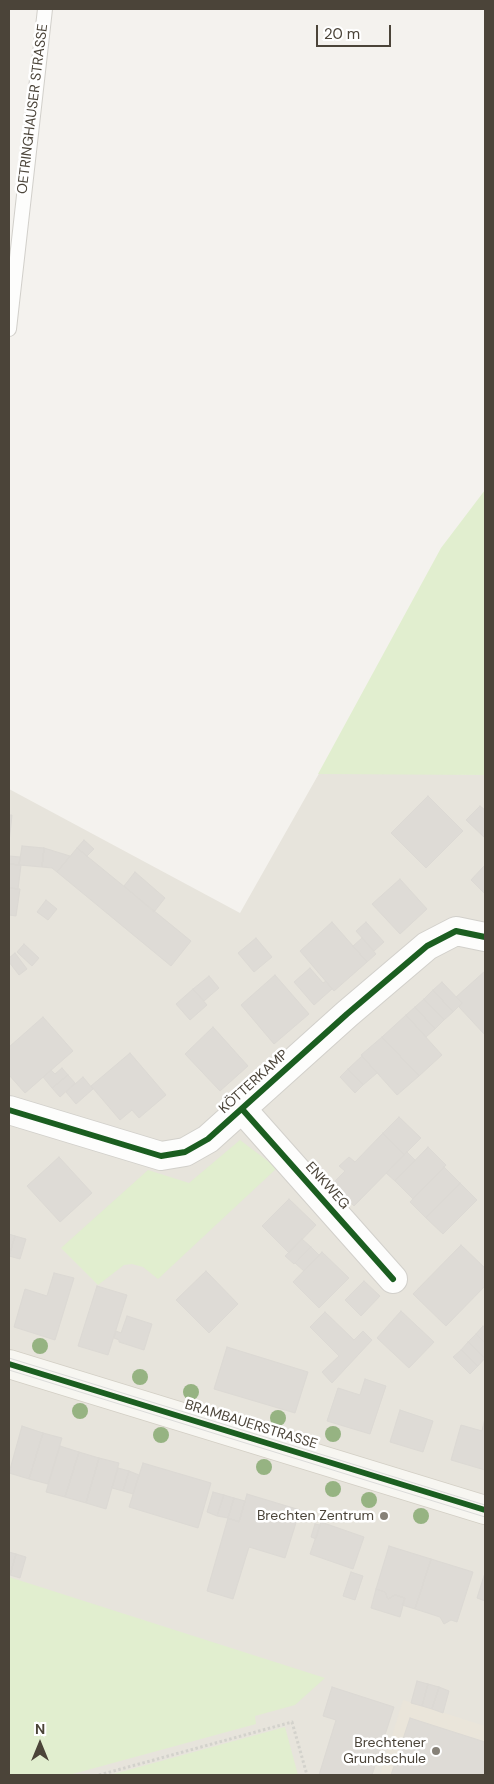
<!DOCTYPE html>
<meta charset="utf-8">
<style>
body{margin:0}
#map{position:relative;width:494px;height:1784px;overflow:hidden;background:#f4f2ee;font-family:"DM Sans",sans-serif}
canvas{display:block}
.frame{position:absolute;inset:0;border:10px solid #4b4439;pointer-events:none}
.north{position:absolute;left:15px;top:1719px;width:50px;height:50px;-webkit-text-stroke:4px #fff;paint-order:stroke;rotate:0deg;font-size:14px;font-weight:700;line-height:20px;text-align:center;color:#4b4439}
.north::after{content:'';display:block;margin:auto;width:18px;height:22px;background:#4b4439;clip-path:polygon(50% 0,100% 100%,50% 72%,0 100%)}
.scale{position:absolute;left:316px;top:25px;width:75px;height:22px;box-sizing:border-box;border:2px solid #4b4439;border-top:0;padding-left:6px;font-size:15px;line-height:18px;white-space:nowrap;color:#4b4439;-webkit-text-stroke:4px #fff;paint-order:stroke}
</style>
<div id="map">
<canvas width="494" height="1784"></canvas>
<div class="frame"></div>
<div class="north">N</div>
<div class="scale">20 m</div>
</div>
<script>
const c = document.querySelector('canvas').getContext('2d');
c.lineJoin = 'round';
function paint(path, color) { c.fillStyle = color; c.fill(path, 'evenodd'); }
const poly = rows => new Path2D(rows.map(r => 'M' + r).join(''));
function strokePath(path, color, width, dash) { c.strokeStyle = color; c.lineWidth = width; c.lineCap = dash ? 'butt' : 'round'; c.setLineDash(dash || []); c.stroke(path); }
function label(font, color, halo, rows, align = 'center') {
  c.font = font + ' "DM Sans",sans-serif'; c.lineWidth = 5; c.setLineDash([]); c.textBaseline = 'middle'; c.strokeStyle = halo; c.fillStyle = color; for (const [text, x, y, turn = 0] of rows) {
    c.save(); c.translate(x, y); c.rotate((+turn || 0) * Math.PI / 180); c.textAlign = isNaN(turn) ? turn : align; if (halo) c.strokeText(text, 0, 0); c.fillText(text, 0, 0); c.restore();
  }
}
const residential = poly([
 [321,770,485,775,485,1775,9,1775,9,789,240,913]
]);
const education = poly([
 [403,1700,485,1726,485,1775,380,1775]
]);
const green = poly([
 [485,490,485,775,318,774,441,548],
 [240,1140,277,1168,158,1279,143,1267,132,1264,124,1265,98,1285,61,1248,148,1170,189,1183],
 [9,1577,325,1678,295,1705,255,1716,256,1724,69,1775,9,1775],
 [285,1727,298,1775,110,1775]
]);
const building = poly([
 [428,796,463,831,426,868,391,833,428,796],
 [480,806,485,810,485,838,466,820,480,806],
 [9,815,12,815,9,842,9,815],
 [84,840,94,849,87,856,77,848,84,840],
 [22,846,44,848,42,867,19,865,22,846],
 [44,848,70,856,57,872,52,868,42,867,44,848],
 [77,848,191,941,171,966,57,872,77,848],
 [9,856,20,857,19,865,9,864,9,856],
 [9,864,21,865,18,889,9,888,9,864],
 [485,865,485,894,471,880,485,865],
 [135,872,165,898,154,912,124,886,135,872],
 [400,879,427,909,400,934,372,904,400,879],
 [9,888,20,889,16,916,9,915,9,888],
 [46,900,57,909,48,920,37,912,46,900],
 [332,922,367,962,334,991,300,951,332,922],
 [366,922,384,942,374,951,356,931,366,922],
 [256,938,272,957,254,972,238,953,256,938],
 [362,938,376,954,367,962,353,946,362,938],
 [24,944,39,958,32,966,17,952,24,944],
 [15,953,27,969,19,975,9,962,9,958,15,953],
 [310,968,323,983,326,981,332,989,314,1005,294,982,310,968],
 [485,971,485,1035,459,1007,462,1003,456,997,485,971],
 [275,975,309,1014,274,1044,241,1005,275,975],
 [209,976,219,988,204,1001,193,989,209,976],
 [442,982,462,1003,453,1012,433,990,442,982],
 [193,989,207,1005,190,1020,176,1004,193,989],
 [433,990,453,1012,444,1020,424,999,433,990],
 [424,999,444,1020,435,1029,415,1007,424,999],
 [415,1007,435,1029,426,1037,406,1015,415,1007],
 [406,1015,442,1055,419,1076,382,1037,406,1015],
 [43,1017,73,1051,25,1093,9,1075,9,1047,43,1017],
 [213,1027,248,1066,220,1091,185,1054,213,1027],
 [382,1037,419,1076,397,1095,361,1055,382,1037],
 [130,1053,166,1095,139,1118,132,1110,120,1120,91,1086,130,1053],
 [362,1056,377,1073,363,1085,348,1069,362,1056],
 [62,1068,68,1075,52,1088,43,1077,51,1070,55,1074,62,1068],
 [348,1069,363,1085,355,1093,340,1077,348,1069],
 [68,1075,75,1083,60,1097,52,1088,68,1075],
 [83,1077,93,1089,76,1104,66,1092,83,1077],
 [399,1117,421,1138,404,1155,383,1133,399,1117],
 [383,1133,404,1155,354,1206,332,1184,345,1171,339,1166,349,1157,355,1162,383,1133],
 [428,1147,446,1165,413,1199,395,1181,428,1147],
 [407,1152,415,1160,395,1181,386,1173,407,1152],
 [59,1157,92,1193,60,1222,27,1186,59,1157],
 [444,1167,460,1183,426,1218,410,1202,444,1167],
 [460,1183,477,1200,443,1234,426,1218,460,1183],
 [289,1199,316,1225,289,1253,262,1226,289,1199],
 [9,1234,15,1236,9,1256,9,1234],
 [15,1236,26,1239,20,1259,9,1256,15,1236],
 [302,1239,311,1247,294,1264,285,1256,302,1239],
 [461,1245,485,1268,485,1286,446,1326,413,1294,461,1245],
 [311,1247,319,1255,304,1271,295,1263,311,1247],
 [322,1252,349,1278,319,1308,293,1282,322,1252],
 [206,1271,238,1304,209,1333,176,1300,206,1271],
 [54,1273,74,1278,55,1340,14,1327,25,1289,47,1296,54,1273],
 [364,1281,380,1296,361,1316,345,1300,364,1281],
 [97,1286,127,1295,108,1355,78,1346,97,1286],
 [401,1311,434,1342,409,1368,377,1338,401,1311],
 [325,1312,354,1340,363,1331,372,1340,332,1383,322,1372,339,1356,310,1327,325,1312],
 [127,1316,152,1324,144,1350,119,1342,119,1340,114,1338,116,1331,121,1333,127,1316],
 [483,1326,485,1328,485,1343,476,1334,483,1326],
 [476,1334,485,1343,485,1358,468,1342,476,1334],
 [468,1342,485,1358,478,1366,461,1350,468,1342],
 [227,1347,308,1372,295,1413,214,1389,227,1347],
 [461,1350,478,1366,470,1374,453,1357,461,1350],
 [365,1379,386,1386,370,1434,327,1421,338,1388,360,1395,365,1379],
 [400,1410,433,1421,423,1452,390,1442,400,1410],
 [485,1418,485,1470,451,1460,461,1425,482,1431,485,1418],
 [22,1426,43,1433,29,1479,9,1473,22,1426],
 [43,1433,62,1438,48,1484,29,1479,43,1433],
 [60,1446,79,1452,65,1497,46,1492,60,1446],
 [79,1452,99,1458,86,1503,65,1497,79,1452],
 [99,1458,119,1463,106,1509,86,1503,99,1458],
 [143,1463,211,1483,198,1528,129,1507,143,1463],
 [118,1468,129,1471,123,1491,112,1488,118,1468],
 [129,1471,139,1475,133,1494,123,1491,129,1471],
 [213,1492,224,1495,217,1516,207,1512,213,1492],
 [247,1494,300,1510,285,1558,249,1547,233,1599,207,1591,228,1518,239,1522,247,1494],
 [224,1495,234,1498,228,1518,217,1516,224,1495],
 [234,1498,245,1501,239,1522,228,1518,234,1498],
 [321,1522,364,1537,353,1569,310,1554,321,1522],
 [315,1524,320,1525,316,1539,311,1537,315,1524],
 [389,1546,431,1559,415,1609,402,1605,405,1598,395,1595,388,1599,385,1592,376,1589,389,1546],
 [9,1552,16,1554,10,1575,9,1575,9,1552],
 [16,1554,26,1557,20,1578,10,1575,16,1554],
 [431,1559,473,1572,457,1622,451,1620,444,1624,440,1617,415,1609,431,1559],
 [351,1572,363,1576,355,1600,343,1596,351,1572],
 [484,1576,485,1577,485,1601,477,1598,484,1576],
 [376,1589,385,1592,388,1599,395,1595,405,1598,400,1617,371,1608,376,1589],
 [417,1681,428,1684,422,1706,411,1703,417,1681],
 [428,1684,439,1687,432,1709,422,1706,428,1684],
 [332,1687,394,1707,372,1775,319,1775,336,1720,323,1716,332,1687],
 [439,1687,449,1691,443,1713,432,1709,439,1687],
 [410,1718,485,1742,485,1775,391,1775,410,1718]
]);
const path = poly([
 [99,1775,292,1722,307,1775]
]);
const lane = poly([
 [9,329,45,9]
]);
const street = poly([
 [242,1109,393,1279],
 [9,1110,161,1156,185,1152,208,1139,347,1014,427,946,456,931,485,937]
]);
const secondary = poly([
 [9,1364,485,1510]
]);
const tram = poly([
 [9,1358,485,1505],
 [9,1370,485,1517]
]);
const cycleway = poly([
 [242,1109,393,1279],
 [9,1110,161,1156,185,1152,208,1139,347,1014,427,946,456,931,485,937],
 [9,1364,485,1510]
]);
const trees = [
 [40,1346],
 [140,1377],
 [191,1392],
 [80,1411],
 [278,1418],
 [333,1434],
 [161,1435],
 [264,1467],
 [333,1489],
 [369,1500],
 [421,1516]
];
const markers = [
 [384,1516,5,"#868178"],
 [436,1751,5,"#868178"]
];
const streetNames = [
 ["OETRINGHAUSER STRASSE",33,109,-83],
 ["KÖTTERKAMP",254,1082,-42],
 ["ENKWEG",327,1186,48],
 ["BRAMBAUERSTRASSE",251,1425,17]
];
const poiNames = [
 ["Brechten Zentrum",374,1516],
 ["Brechtener",426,1743],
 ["Grundschule",426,1759]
];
paint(residential, '#e7e4dc');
paint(education, '#eae5da');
paint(green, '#e1eecf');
paint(building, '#dedbd6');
strokePath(building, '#dcd9d4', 1);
strokePath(lane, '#d2d0cb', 16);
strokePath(street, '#d2d0cb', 30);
strokePath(secondary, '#d3cfc5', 30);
strokePath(path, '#d3d2cc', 3, [2.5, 2.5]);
strokePath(lane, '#fdfdfc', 14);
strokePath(street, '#fdfdfc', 28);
strokePath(secondary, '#f7f6f1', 28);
strokePath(tram, '#dbdbda', 1);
strokePath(cycleway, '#1b5e20', 6);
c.fillStyle = '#96b382';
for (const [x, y] of trees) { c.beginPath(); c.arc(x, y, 8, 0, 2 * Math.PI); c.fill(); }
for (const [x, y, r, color] of markers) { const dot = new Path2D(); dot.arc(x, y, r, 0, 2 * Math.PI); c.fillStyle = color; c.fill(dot); strokePath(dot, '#fff', 2); }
label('14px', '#4b4439', '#fff', streetNames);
label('14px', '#4b4439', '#fff', poiNames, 'right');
</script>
